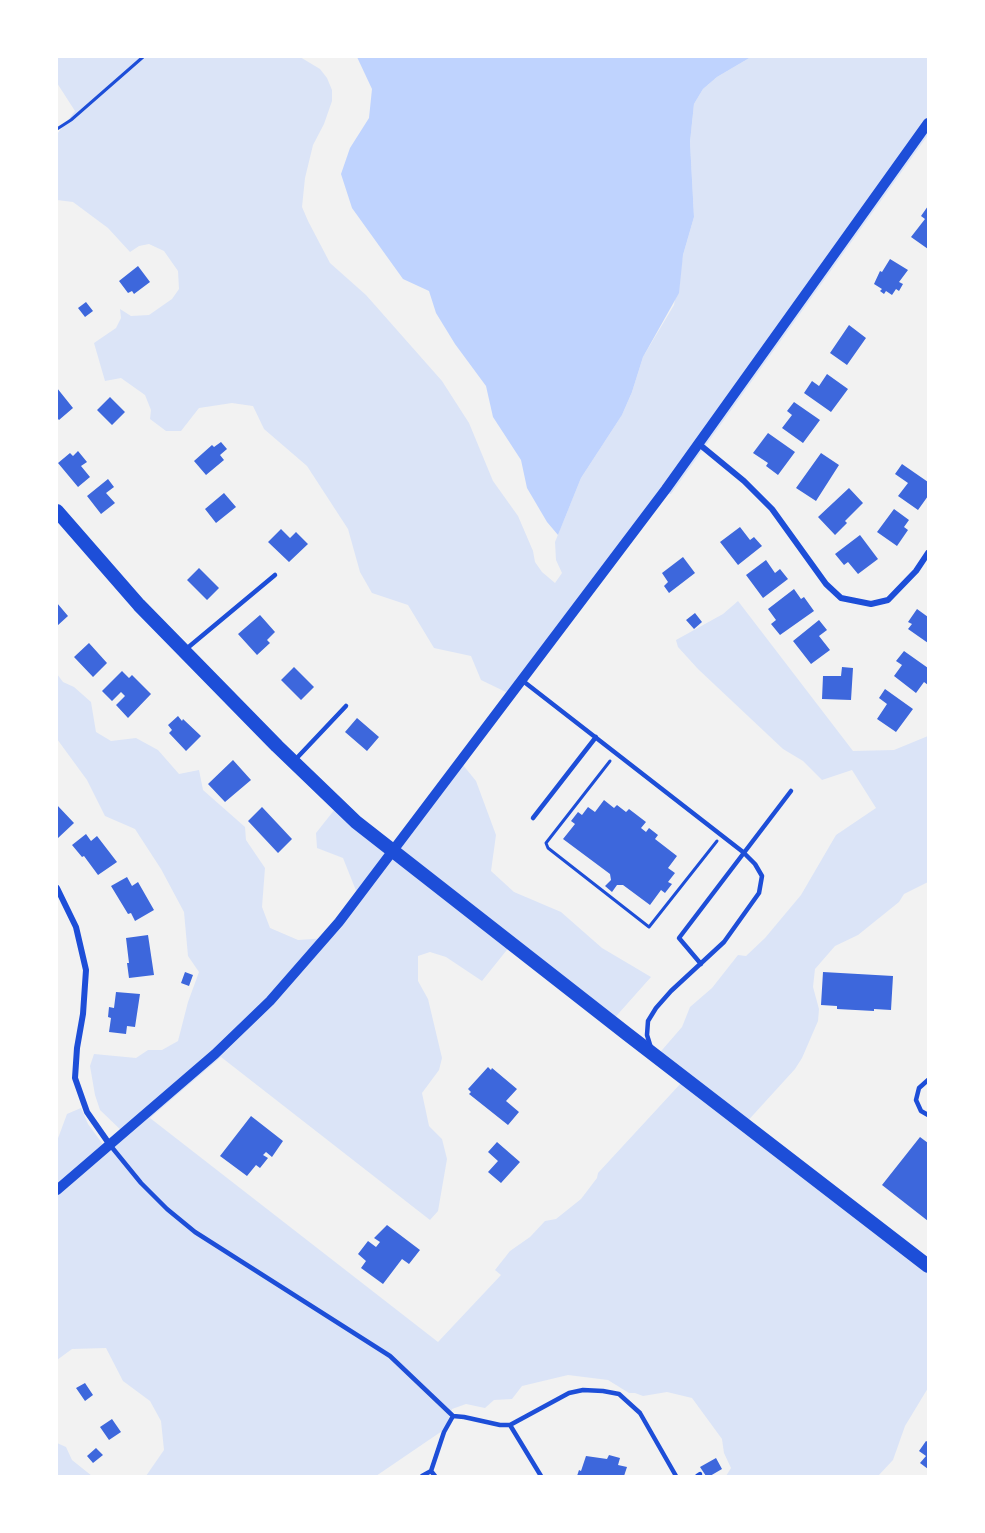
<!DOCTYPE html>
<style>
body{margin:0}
#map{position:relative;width:985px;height:1533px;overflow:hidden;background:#f2f2f2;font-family:Mulish,sans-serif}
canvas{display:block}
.frame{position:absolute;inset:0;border:58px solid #fff;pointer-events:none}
</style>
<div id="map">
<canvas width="985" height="1533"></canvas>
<div class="frame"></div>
</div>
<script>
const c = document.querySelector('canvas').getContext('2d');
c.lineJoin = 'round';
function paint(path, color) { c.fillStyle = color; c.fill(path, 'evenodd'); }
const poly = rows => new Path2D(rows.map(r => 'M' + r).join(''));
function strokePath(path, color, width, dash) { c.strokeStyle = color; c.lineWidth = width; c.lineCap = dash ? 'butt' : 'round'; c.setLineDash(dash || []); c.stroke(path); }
const green = poly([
 [57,57,300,57,320,69,327,78,332,90,332,101,324,124,313,145,305,178,302,207,308,221,330,263,366,295,442,381,469,423,493,481,518,516,533,551,535,562,542,572,555,583,562,573,556,560,555,542,581,478,622,415,632,392,643,357,674,305,683,255,694,217,690,142,694,104,703,89,717,77,751,57,928,57,928,135,671,494,666,494,510,694,481,680,471,656,434,648,408,605,372,593,360,572,348,529,307,466,264,429,253,406,232,403,199,408,181,431,166,431,150,419,151,410,145,395,121,378,105,381,94,343,116,328,121,318,120,309,131,316,149,315,172,299,179,289,178,271,164,251,149,244,139,246,130,252,108,228,73,202,57,200,57,134,75,111,57,83],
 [738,601,853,751,894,750,928,736,928,882,904,894,899,902,858,935,835,946,815,969,813,987,819,1009,818,1021,802,1058,795,1069,744,1125,928,1270,928,1388,905,1426,893,1460,878,1476,726,1476,731,1468,724,1453,722,1439,692,1398,667,1392,643,1396,635,1393,629,1393,608,1380,568,1375,522,1386,512,1399,494,1400,485,1408,466,1404,452,1409,445,1429,376,1476,146,1476,164,1450,161,1421,150,1401,123,1381,106,1348,72,1349,57,1360,57,1141,67,1114,81,1108,88,1124,107,1150,124,1133,100,1110,95,1095,90,1066,94,1054,136,1058,148,1050,162,1050,178,1041,188,1002,199,972,188,956,184,912,161,869,135,829,105,816,87,780,57,739,57,674,63,682,74,687,91,702,96,732,111,741,136,738,158,750,179,774,199,770,203,790,245,827,246,840,265,868,262,907,270,928,298,940,327,938,359,898,343,858,317,848,316,833,335,809,387,849,463,765,476,781,496,835,491,871,514,892,561,912,602,948,651,977,611,1022,510,946,482,981,446,957,430,952,418,956,418,981,428,999,442,1058,439,1070,422,1093,429,1126,442,1139,447,1159,438,1211,430,1220,221,1057,150,1118,438,1342,501,1275,495,1270,510,1251,530,1237,545,1221,556,1219,581,1199,597,1178,598,1173,682,1082,656,1057,682,1027,690,1007,712,988,738,955,746,956,765,938,801,895,836,835,876,808,852,770,822,780,803,761,783,749,698,669,678,647,676,640,723,614],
 [57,1443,66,1447,72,1460,92,1476,57,1476]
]);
const water = poly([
 [357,57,751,57,717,77,703,89,694,104,690,142,694,217,683,255,679,293,643,357,632,392,622,415,581,478,558,535,547,522,527,488,521,460,493,417,486,386,455,344,436,313,429,291,403,279,352,208,341,174,350,148,369,118,372,89]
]);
const building = poly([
 [928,206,928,249,911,237,925,219,921,216],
 [890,259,908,270,899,282,903,284,899,291,896,289,892,295,886,291,884,294,880,291,882,289,874,284,880,271,882,272],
 [138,266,150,282,134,294,132,291,128,293,119,281],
 [86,302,93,311,85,317,78,308],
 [849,325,866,338,847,365,830,353],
 [827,374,848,389,831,412,804,393,812,381,819,386],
 [57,388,73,408,59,420,57,418],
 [110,397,125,412,112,425,97,410],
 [794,402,820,420,803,443,782,428,792,415,787,411],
 [768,433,795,452,778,475,766,466,768,463,753,453],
 [221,442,227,449,220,455,224,460,206,475,194,461,212,445,214,447],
 [78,451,87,462,81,466,90,477,78,487,58,463,70,453,73,456],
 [821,453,839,465,816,501,796,488],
 [902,464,928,482,928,496,918,510,898,496,908,483,895,474],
 [108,479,114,487,106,493,115,503,101,514,87,496],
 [849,488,863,503,845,521,847,523,835,535,818,517],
 [224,493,236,507,216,523,205,509],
 [894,509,909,520,904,527,908,530,897,546,877,532],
 [740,527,750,540,754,537,762,546,738,565,720,542],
 [281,529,290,538,296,532,308,544,289,562,268,542],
 [860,535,878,559,858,574,848,562,844,565,835,554],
 [683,557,695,573,669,593,664,586,668,582,662,573],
 [766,560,775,573,780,569,788,579,763,598,746,575],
 [199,568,219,588,207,600,187,580],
 [794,589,801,599,804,597,814,611,780,635,771,624,776,620,768,609],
 [57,603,68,616,57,626],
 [917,609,928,617,928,643,908,629,912,624,908,622],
 [695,613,702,622,694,629,686,620],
 [260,615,275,632,267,640,270,643,257,655,238,634],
 [819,620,827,630,819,636,830,650,811,664,793,641],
 [89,643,107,663,93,677,74,657],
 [904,651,928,668,928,685,924,682,916,693,894,676,902,665,896,661],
 [294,667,314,687,301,700,281,680],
 [842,667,853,668,851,700,822,699,823,676,841,676],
 [122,671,129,678,132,675,151,694,128,718,116,705,125,696,121,692,112,701,102,691],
 [885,689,913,709,896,732,877,719,887,704,879,698],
 [178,716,182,721,183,719,201,736,186,751,169,733,172,730,168,725],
 [357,718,379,737,367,751,345,732],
 [233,760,251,780,225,802,208,784],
 [604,800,614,808,617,805,626,812,629,809,646,822,641,828,646,832,649,828,658,835,655,839,677,856,668,868,675,873,668,882,672,884,665,893,661,890,650,905,623,885,617,885,612,892,605,886,611,880,610,874,563,839,575,824,571,821,578,812,582,815,588,807,595,812],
 [57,805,74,823,57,839],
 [262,807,292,839,278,853,248,821],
 [86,834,91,841,97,836,117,862,98,875,84,856,82,857,72,845],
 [127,877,132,886,138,882,154,910,135,921,131,913,128,914,111,886],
 [148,935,154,975,129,978,127,963,129,963,126,938],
 [185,972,193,975,189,986,181,983],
 [823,972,893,976,891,1010,874,1009,874,1011,837,1009,837,1006,821,1005],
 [116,992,140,994,135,1027,127,1026,126,1034,109,1032,111,1018,108,1017,109,1007,114,1008],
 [488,1067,491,1070,492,1068,517,1089,506,1101,519,1112,508,1125,469,1094,471,1092,468,1089],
 [251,1116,283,1141,272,1157,266,1152,263,1155,268,1158,260,1168,256,1165,247,1176,220,1156],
 [920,1137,928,1143,928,1221,882,1185],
 [497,1142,520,1162,501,1183,488,1172,498,1161,488,1152],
 [387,1225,420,1250,409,1264,402,1259,383,1284,361,1268,366,1261,358,1254,368,1241,376,1247,380,1242,374,1238],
 [85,1383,93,1395,85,1401,76,1388],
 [112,1419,121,1432,109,1440,100,1427],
 [926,1441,928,1442,928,1469,920,1463,926,1456,919,1451],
 [96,1448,103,1455,93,1463,87,1456],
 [609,1455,620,1458,618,1465,627,1467,624,1476,577,1476,579,1470,581,1471,586,1456,607,1459],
 [716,1458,722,1469,710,1476,706,1476,700,1467]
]);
const path = poly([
 [57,129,71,120,143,57],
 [610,761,546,843,548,848,649,927,717,841]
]);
const service = poly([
 [185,650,275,575],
 [523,681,743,852,755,864,762,876,759,893,724,942,671,991,656,1008,648,1021,647,1035,651,1048],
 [294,761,346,706],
 [533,818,596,737],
 [701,964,679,938,791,791],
 [928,1080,919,1088,916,1100,921,1111,928,1115],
 [110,1145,141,1183,167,1209,195,1232,390,1356,453,1416,464,1417,500,1425,510,1425,569,1393,583,1390,603,1391,619,1394,640,1413,676,1476],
 [510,1425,541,1476],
 [422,1476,431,1471],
 [435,1476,431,1471,444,1432,453,1416],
 [697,1476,700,1474]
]);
const minor = poly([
 [699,444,744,481,772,509,826,584,841,598,871,604,888,600,916,571,928,553],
 [57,888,76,927,86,970,83,1014,77,1048,75,1078,87,1112,110,1145]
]);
const tertiary = poly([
 [57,1190,215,1054,270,1001,339,922,666,489,928,123]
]);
const primary = poly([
 [57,511,139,605,277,746,356,822,627,1034,928,1266]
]);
paint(green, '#dbe4f7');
paint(water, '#bfd3fe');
paint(building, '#3d67dc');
strokePath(path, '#1d4ed8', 3);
strokePath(service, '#1d4ed8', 4.5);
strokePath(minor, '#1d4ed8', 6);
strokePath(tertiary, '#1d4ed8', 10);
strokePath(primary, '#1d4ed8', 14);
</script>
